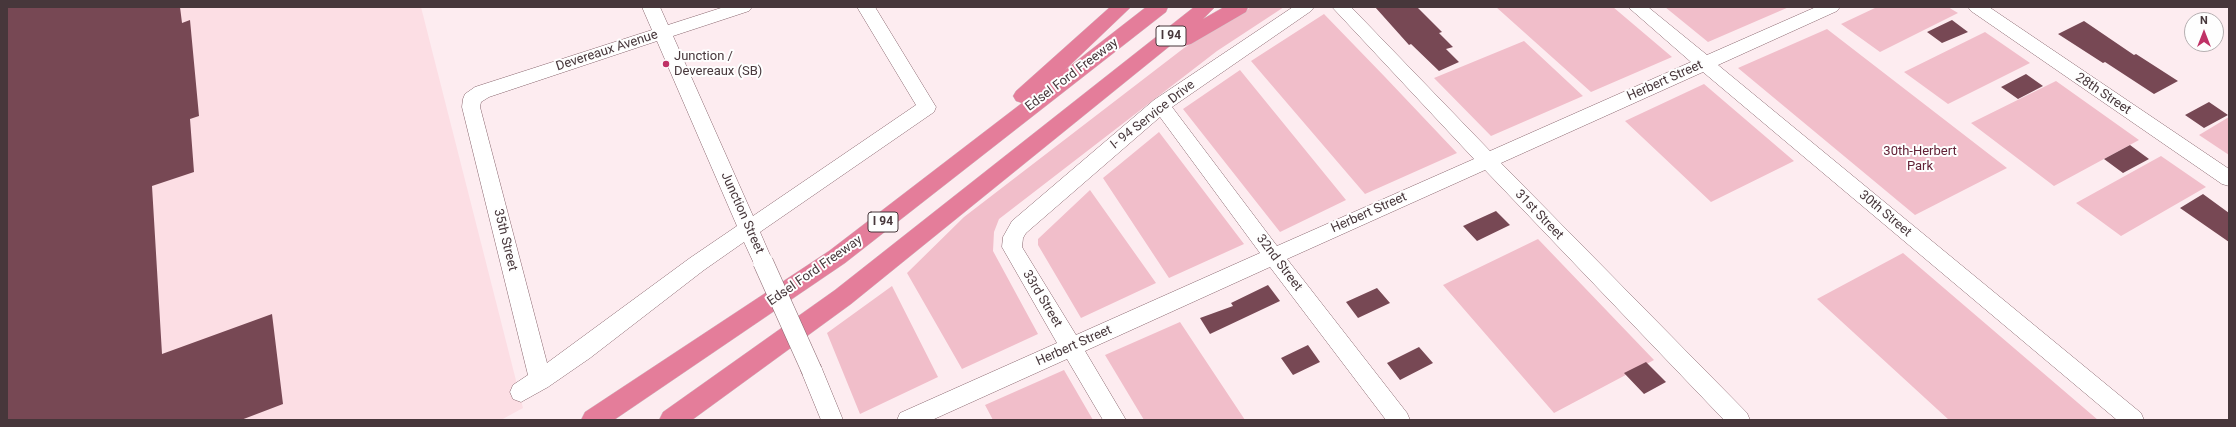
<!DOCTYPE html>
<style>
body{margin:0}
#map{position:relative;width:2236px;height:427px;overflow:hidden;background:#fdecf0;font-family:Roboto,sans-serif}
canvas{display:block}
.frame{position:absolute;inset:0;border:8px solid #47373b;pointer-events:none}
.north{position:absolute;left:2184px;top:12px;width:40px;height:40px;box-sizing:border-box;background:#fefefe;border:1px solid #b5aeb0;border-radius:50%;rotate:0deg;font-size:11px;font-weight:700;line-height:16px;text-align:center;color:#47373b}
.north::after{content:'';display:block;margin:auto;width:14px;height:18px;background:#bf3266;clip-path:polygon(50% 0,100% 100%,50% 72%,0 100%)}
</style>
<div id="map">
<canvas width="2236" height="427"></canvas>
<div class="frame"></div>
<div class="north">N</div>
</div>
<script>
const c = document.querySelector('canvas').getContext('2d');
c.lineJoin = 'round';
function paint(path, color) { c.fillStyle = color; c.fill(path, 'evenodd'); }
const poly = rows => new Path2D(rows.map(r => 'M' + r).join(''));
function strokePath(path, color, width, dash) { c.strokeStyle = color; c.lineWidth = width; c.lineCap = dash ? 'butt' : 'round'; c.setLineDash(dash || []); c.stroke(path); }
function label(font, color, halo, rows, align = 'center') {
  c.font = font + ' Roboto,sans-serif'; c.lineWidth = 4; c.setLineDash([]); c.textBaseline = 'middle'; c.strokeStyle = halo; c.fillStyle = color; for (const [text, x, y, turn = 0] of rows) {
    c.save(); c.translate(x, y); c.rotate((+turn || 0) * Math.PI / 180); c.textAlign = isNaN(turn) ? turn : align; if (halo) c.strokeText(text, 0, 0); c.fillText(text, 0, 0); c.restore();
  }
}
const built = poly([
 [7,7,421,7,523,408,501,420,7,420]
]);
const green = poly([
 [1251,7,1284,7,1217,51,999,219,994,232,993,251,1038,334,962,369,907,273,964,217,1184,48],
 [1496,7,1613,7,1672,57,1591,92],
 [1665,7,1789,7,1708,42],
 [1877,7,1948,7,1958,13,1880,52,1841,24],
 [1324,14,1385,77,1457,153,1365,194,1251,61],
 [1827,29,2007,168,1915,215,1738,68],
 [1985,32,2030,63,1948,104,1904,72],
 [1524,41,1583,96,1491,136,1434,78],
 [1240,70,1346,200,1280,232,1183,109],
 [2056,81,2139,140,2054,186,1971,123],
 [1704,84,1794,161,1711,202,1625,121],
 [2229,117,2229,155,2199,135],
 [1159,132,1244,244,1169,278,1103,178],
 [2161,156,2206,187,2121,236,2076,203],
 [1090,190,1156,283,1081,318,1038,245,1038,239],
 [1538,239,1654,360,1554,413,1443,285],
 [1903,253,2098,420,1949,420,1817,299],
 [892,286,938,377,860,414,827,333],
 [1180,322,1245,420,1144,420,1105,355],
 [1064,370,1093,420,993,420,985,405]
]);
const building = poly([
 [7,7,180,7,182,23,190,20,199,116,190,119,194,172,152,186,162,354,272,314,283,404,241,420,7,420],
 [1375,7,1417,7,1442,32,1439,33,1453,47,1446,49,1459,62,1439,71,1411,44,1409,45],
 [1952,20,1968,32,1942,43,1927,32],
 [2084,21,2134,55,2136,54,2178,81,2154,94,2105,62,2103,63,2058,34],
 [2026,74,2043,86,2018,99,2001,87],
 [2209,102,2228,115,2204,128,2185,115],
 [2130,145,2149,159,2123,173,2104,159],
 [2203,194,2229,213,2229,242,2180,208],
 [1496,211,1510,225,1477,241,1463,226],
 [1268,285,1280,301,1210,334,1200,318,1233,306,1231,303],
 [1377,288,1390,303,1358,318,1346,302],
 [1308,345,1320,362,1293,375,1281,358],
 [1419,347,1433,363,1400,380,1387,363],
 [1646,362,1666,382,1644,394,1624,373]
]);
const street = poly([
 [642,7,660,7,668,25,724,7,752,7,749,11,673,36,753,216,916,105,857,7,875,7,936,107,934,112,760,232,773,262,770,268,763,270,756,268,744,242,704,270,590,358,548,387,521,402,513,399,510,392,513,385,528,375,462,107,463,99,465,94,475,87,652,30,642,7],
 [657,41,737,226,690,258,547,363,480,107,481,102,489,97,657,41],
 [1293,7,1314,7,1311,11,1172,107,1277,246,1474,159,1332,7,1351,7,1490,151,1691,62,1628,7,1648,7,1707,55,1816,7,1840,7,1837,11,1718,65,2141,413,2144,420,2117,420,1703,72,1501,163,1747,413,1750,420,1724,420,1485,170,1287,259,1407,413,1410,420,1386,420,1270,267,1085,351,1126,420,1103,420,1067,359,932,420,897,420,900,413,1057,343,1002,247,1003,237,1012,221,1154,100,1293,7],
 [1160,117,1260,253,1076,335,1025,252,1022,247,1023,238,1026,233,1160,117],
 [1968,7,1989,7,2229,169,2229,186,2222,184,1971,11,1968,7],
 [812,362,820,364,843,420,821,420,801,371,804,364,812,362]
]);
const highway = poly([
 [1110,7,1131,7,1065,70,1146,7,1168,7,1166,12,845,263,614,420,581,420,585,412,829,251,1022,103,1016,101,1013,96,1016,91,1110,7],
 [1194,7,1215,7,1203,19,1224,7,1248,7,1246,12,1191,44,1184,46,1176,41,851,304,692,420,659,420,663,412,835,290,1194,7]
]);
const streetBridge = poly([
 [763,262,812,371]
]);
const markers = [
 [666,64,4,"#bf3266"]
];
const shields = [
 [1171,36,30],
 [883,222,30]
];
const shieldNames = [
 ["I 94",1171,36],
 ["I 94",883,222]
];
const streetNames = [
 ["Devereaux Avenue",607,51,-18],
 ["Edsel Ford Freeway",1072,75,-37],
 ["Herbert Street",1665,81,-24],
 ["28th Street",2103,94,34],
 ["I- 94 Service Drive",1153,115,-38],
 ["Junction Street",742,213,66],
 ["Herbert Street",1369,213,-24],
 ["30th Street",1885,214,40],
 ["31st Street",1539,215,46],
 ["35th Street",505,240,76],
 ["32nd Street",1279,263,53],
 ["Edsel Ford Freeway",815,271,-35],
 ["33rd Street",1042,299,59],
 ["Herbert Street",1074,346,-24]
];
const poiNames = [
 ["Junction /",674,57],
 ["Devereaux (SB)",674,72]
];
const parkNames = [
 ["30th-Herbert",1920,152],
 ["Park",1920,167]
];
paint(built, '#fcdee4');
paint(green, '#f1beca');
paint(building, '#774854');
strokePath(street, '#89666e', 1);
strokePath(highway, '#d3cfd0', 1);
paint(street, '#fff');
paint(highway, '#e47d9a');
strokePath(streetBridge, '#89666e', 21, []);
strokePath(streetBridge, '#fff', 20);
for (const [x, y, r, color] of markers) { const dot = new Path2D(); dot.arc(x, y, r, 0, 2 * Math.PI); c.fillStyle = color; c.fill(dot); strokePath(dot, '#fefefe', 1.5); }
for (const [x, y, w] of shields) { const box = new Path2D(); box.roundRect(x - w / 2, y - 10, w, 20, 3); c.fillStyle = '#fefefe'; c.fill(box); strokePath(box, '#47373b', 1); }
label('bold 12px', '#47373b', null, shieldNames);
label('13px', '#47373b', '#fefefe', streetNames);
label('13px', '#47373b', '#fefefe', poiNames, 'left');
label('13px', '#632237', '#fefefe', parkNames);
</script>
